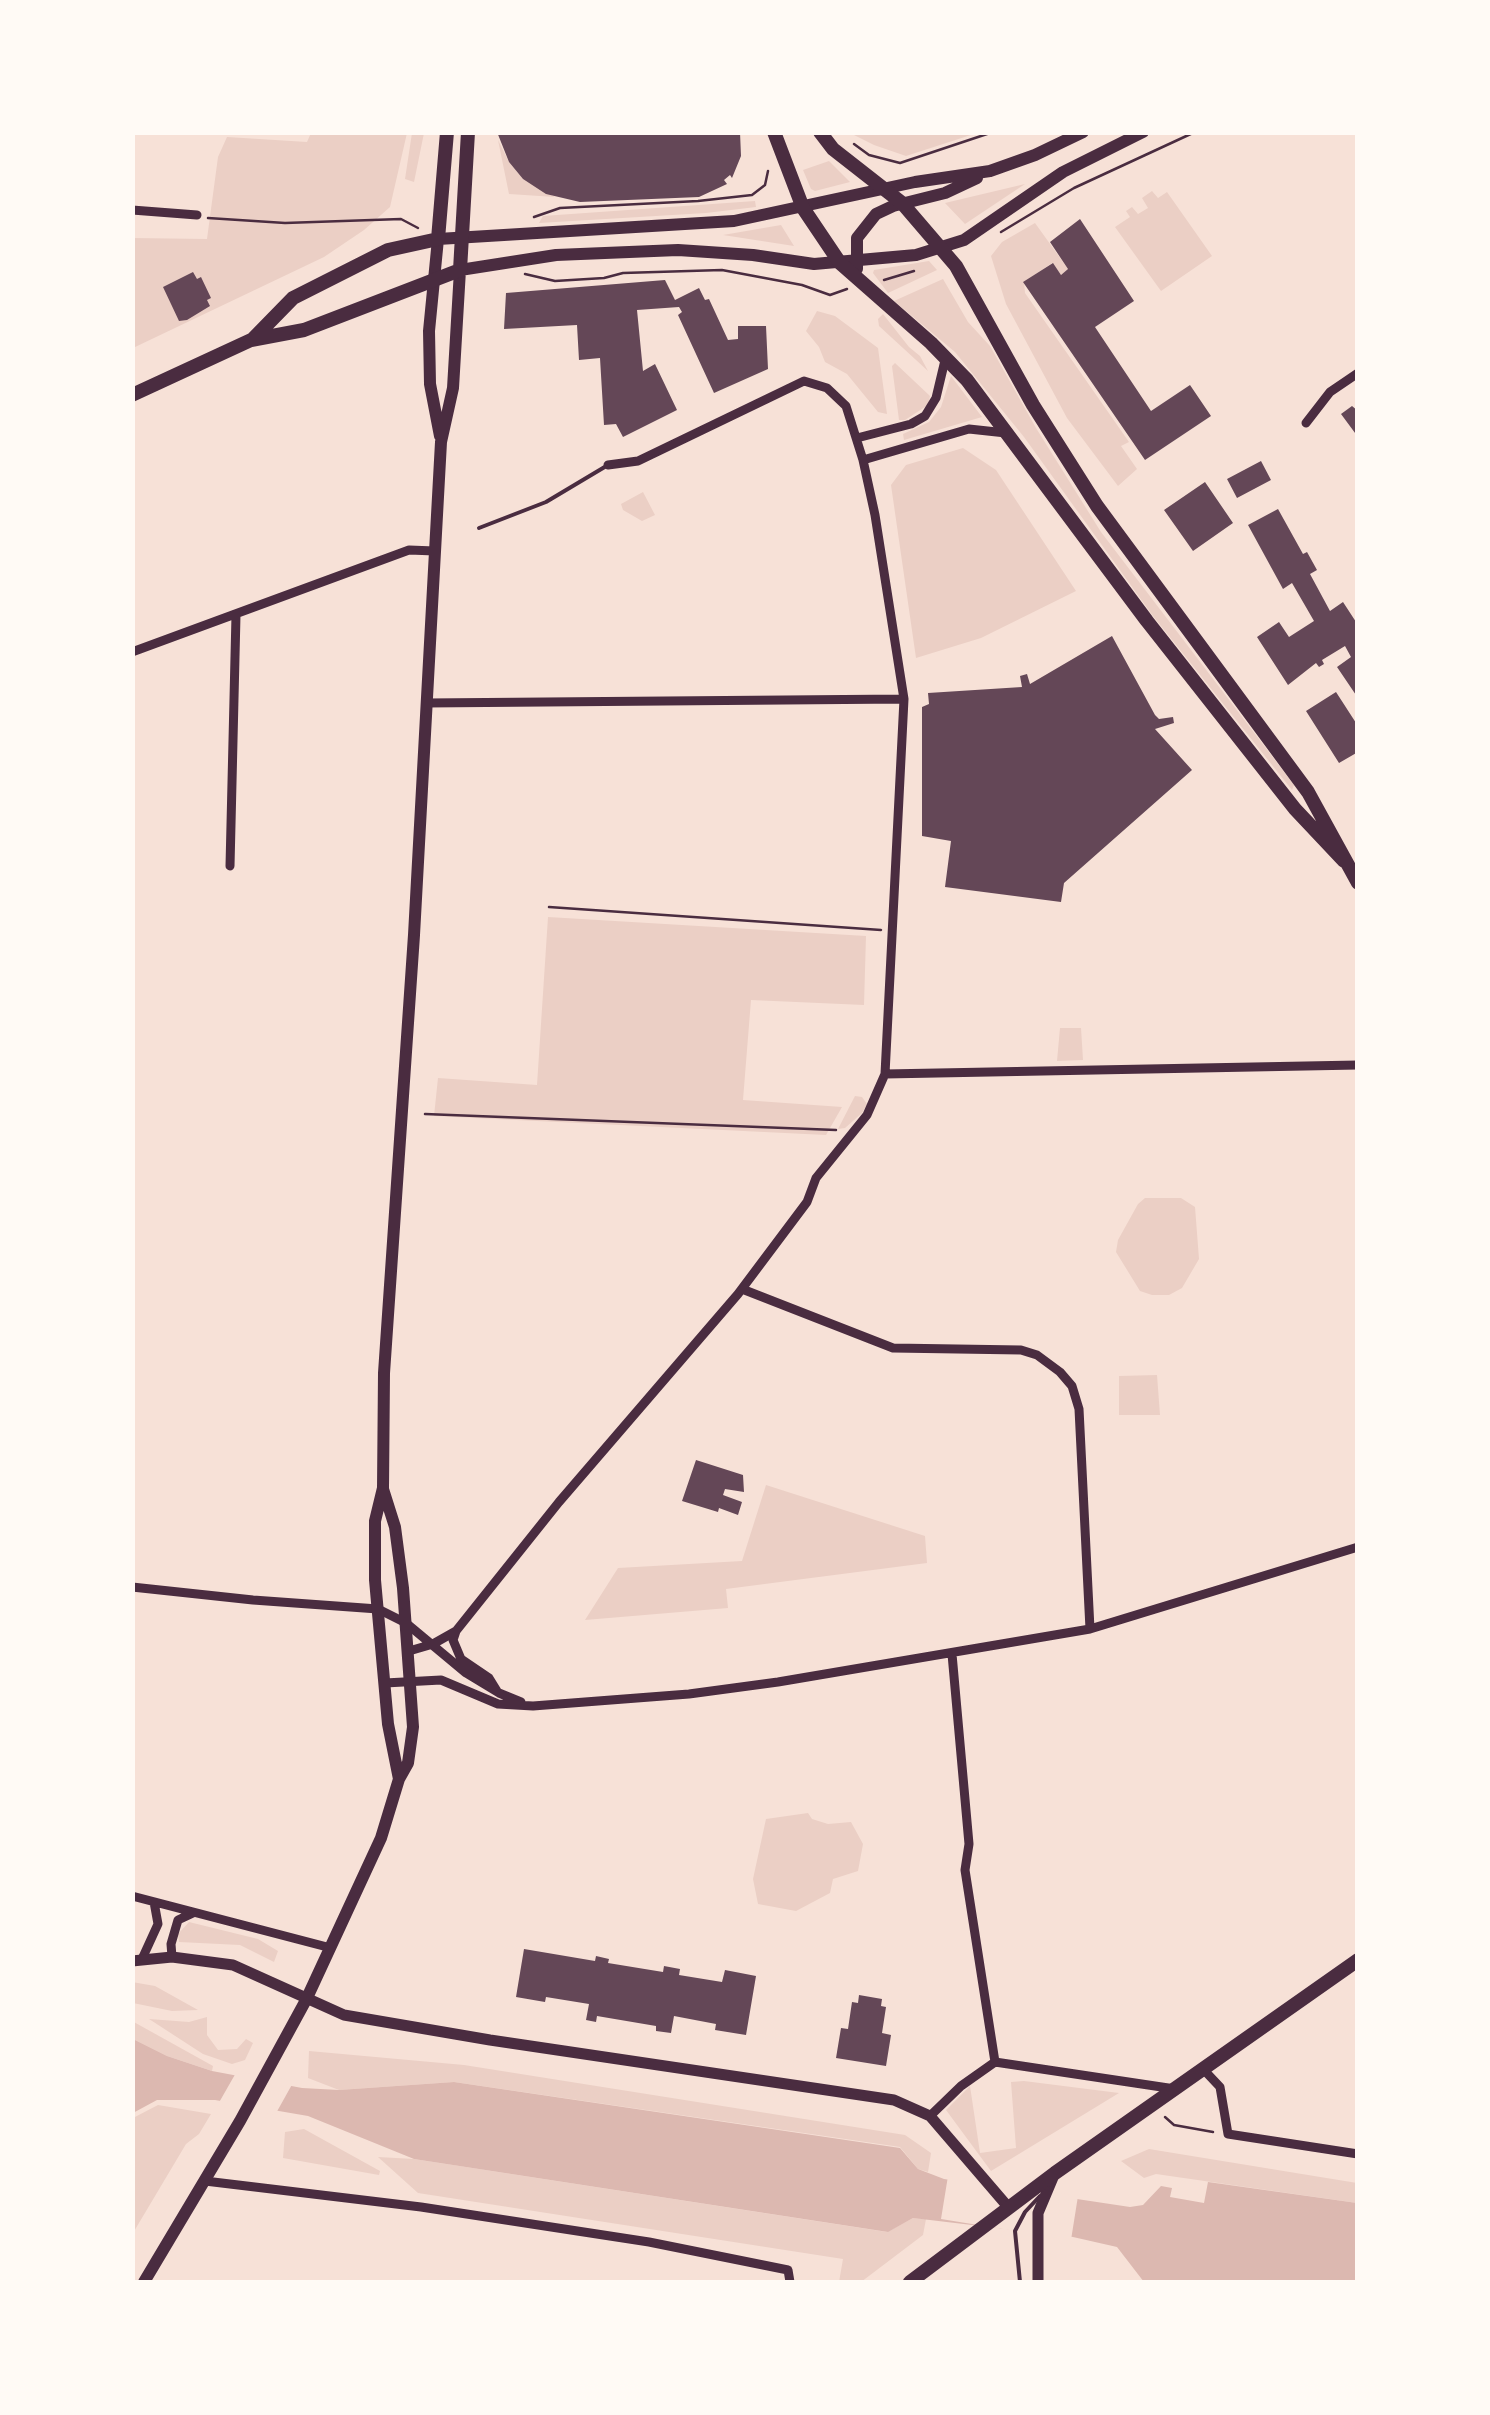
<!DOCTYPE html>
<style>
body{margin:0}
#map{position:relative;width:1490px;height:2415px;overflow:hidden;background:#f7e1d7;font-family:"Nunito Sans",sans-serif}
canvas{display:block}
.frame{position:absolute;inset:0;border:135px solid #fffaf5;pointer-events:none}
</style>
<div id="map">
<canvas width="1490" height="2415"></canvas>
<div class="frame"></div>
</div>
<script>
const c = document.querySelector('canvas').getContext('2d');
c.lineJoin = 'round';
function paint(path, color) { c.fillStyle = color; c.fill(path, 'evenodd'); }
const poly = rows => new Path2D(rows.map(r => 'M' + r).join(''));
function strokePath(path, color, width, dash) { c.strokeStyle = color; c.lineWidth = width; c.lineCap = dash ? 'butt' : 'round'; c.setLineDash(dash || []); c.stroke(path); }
const green = poly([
 [311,133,407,133,390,207,364,230,324,257,133,348,132,238,207,239,218,157,227,137,307,142],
 [412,133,424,133,414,182,405,179],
 [850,133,850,132,977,133,906,156,874,145],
 [498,140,509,162,523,179,555,197,509,194],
 [829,161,850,182,815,191,811,189,803,170],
 [1025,184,965,224,945,203],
 [1152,191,1158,198,1167,192,1212,256,1161,291,1115,227,1130,217,1126,211,1132,207,1138,214,1148,208,1142,198],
 [755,201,756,207,706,213,539,223,543,216],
 [1035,223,1068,269,1061,275,1052,263,1024,282,1025,293,1129,442,1121,446,1137,469,1118,486,1067,418,1006,304,991,256,1002,242],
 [781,225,794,246,723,235],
 [929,261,937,270,888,293,873,273,874,270],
 [943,279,968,322,990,346,1036,428,1101,532,1294,785,1292,790,1153,616,1024,437,955,352,894,301],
 [817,311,835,316,878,348,887,414,878,412,847,374,825,362,819,347,806,331],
 [883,314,909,347,920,356,928,371,879,326,878,319],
 [895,363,930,396,928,405,905,420,899,420,892,366],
 [951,376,982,417,904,440,903,434,929,422,941,407],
 [963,448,996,470,1076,591,981,638,916,658,891,485,906,465],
 [643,492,655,515,642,521,623,510,621,504],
 [548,917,866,936,864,1005,751,1000,743,1100,842,1107,826,1135,434,1116,438,1078,537,1085],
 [1060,1028,1081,1028,1083,1060,1057,1061],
 [855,1096,862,1097,867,1104,862,1113,845,1128,838,1129],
 [1145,1198,1181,1198,1195,1207,1199,1259,1182,1288,1169,1295,1152,1295,1140,1291,1116,1252,1118,1240,1138,1204],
 [1157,1375,1160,1415,1119,1415,1119,1376],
 [766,1485,925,1536,927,1563,726,1589,728,1608,585,1620,618,1568,742,1561],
 [808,1813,812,1819,828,1824,851,1822,863,1844,858,1871,833,1879,830,1893,796,1911,758,1904,753,1879,766,1819],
 [189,1922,258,1939,278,1951,274,1962,240,1945,179,1942,178,1934],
 [132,1982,155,1986,198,2010,172,2011,133,2003],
 [207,2017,207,2035,218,2050,237,2049,246,2039,253,2043,245,2060,232,2064,203,2054,149,2019,189,2022],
 [132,2021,213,2066,212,2071,167,2056,133,2039],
 [309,2051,464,2065,905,2135,931,2153,928,2172,918,2169,900,2147,454,2082,339,2090,308,2078],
 [1024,2081,1119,2093,991,2171,946,2110,970,2086,980,2153,1016,2148,1011,2082],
 [158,2105,211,2114,199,2134,186,2144,133,2233,133,2118],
 [304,2129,380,2171,379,2175,283,2158,285,2132],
 [1149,2149,1357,2183,1357,2203,1156,2174,1144,2178,1121,2161],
 [378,2157,414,2159,887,2232,913,2218,926,2219,923,2235,861,2282,839,2282,843,2259,418,2193]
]);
const water = poly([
 [133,2039,167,2056,212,2071,302,2088,339,2090,454,2082,900,2148,918,2169,944,2179,1130,2207,1143,2205,1161,2186,1172,2188,1170,2197,1204,2203,1208,2182,1357,2203,1357,2282,1144,2282,1117,2247,1073,2237,913,2218,888,2232,414,2159,308,2116,215,2100,157,2100,133,2113]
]);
const pier = poly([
 [237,2071,294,2081,275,2115,217,2106],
 [948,2176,1078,2196,1071,2240,941,2219]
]);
const building = poly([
 [497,132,740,132,741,156,732,178,730,175,724,180,727,184,699,197,580,202,546,194,523,179,509,162],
 [1080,219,1134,301,1095,327,1151,411,1190,385,1211,416,1145,460,1023,282,1053,263,1061,275,1068,269,1050,242],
 [193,272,197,279,201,277,211,298,207,300,210,306,187,320,179,321,163,287],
 [665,280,675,300,699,288,705,300,709,299,728,340,738,339,738,326,766,326,768,369,714,393,678,315,682,312,679,307,637,310,643,371,655,364,677,410,623,437,616,424,604,425,600,358,579,360,577,325,504,329,506,293],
 [1352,406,1358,411,1358,437,1341,414],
 [1261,461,1271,480,1237,498,1227,479],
 [1205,482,1233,523,1193,551,1164,510],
 [1278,509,1303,554,1307,552,1317,570,1310,574,1330,611,1343,602,1358,625,1358,698,1337,667,1351,657,1345,646,1322,660,1324,664,1319,667,1316,663,1288,685,1257,637,1279,622,1289,637,1314,621,1292,583,1283,589,1248,525],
 [1112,636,1155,715,1159,719,1173,717,1174,723,1155,729,1192,770,1064,883,1061,902,945,887,951,841,922,836,922,707,929,704,928,693,1022,687,1020,676,1027,674,1030,684],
 [1336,692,1358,726,1358,752,1339,763,1306,711],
 [696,1460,743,1475,744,1492,725,1489,723,1495,742,1502,738,1515,719,1508,718,1512,682,1501],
 [524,1949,595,1961,596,1956,609,1959,608,1963,663,1972,664,1966,680,1969,679,1975,722,1982,725,1970,756,1976,746,2035,715,2030,716,2024,674,2016,671,2033,656,2031,656,2026,597,2016,596,2022,586,2020,589,2004,546,1997,545,2002,516,1997],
 [859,1995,882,1999,881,2006,886,2007,882,2033,891,2035,886,2066,836,2058,841,2028,848,2029,852,2002,858,2003]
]);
const path = poly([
 [854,144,869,155,900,163,993,132],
 [534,217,560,208,698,201,752,195,765,185,768,171],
 [208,218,285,223,401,219,418,228],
 [1001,232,1074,188,1195,132],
 [525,274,555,281,604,278,623,273,722,270,802,285,830,295,847,289],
 [884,280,914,271],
 [549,907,881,930],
 [425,1114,836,1130],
 [1165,2117,1174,2125,1213,2132]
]);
const service = poly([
 [479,528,546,502,608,465],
 [1020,2282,1015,2231,1025,2212,1040,2196]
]);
const minor = poly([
 [132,210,197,215],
 [1306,423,1330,392,1358,373],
 [857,438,911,424,925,416,936,398,946,356],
 [863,460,969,429,1006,433],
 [132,652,409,550,435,551],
 [426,703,904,699],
 [230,866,236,615],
 [885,1074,1358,1065],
 [742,1289,893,1348,1021,1350,1037,1355,1060,1372,1072,1386,1079,1409,1090,1629],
 [132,1587,253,1600,378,1609,406,1623,466,1673,499,1693,521,1702],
 [456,1631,453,1640,461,1659,489,1678,497,1691],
 [409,1651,433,1644,456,1631,559,1502,738,1294,807,1202,816,1178,867,1115,885,1074,904,699,875,515,863,460,846,406,827,388,804,381,638,461,608,465],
 [952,1654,969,1844,965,1870,995,2062],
 [385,1683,441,1680,498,1704,533,1706,689,1694,778,1682,1090,1629,1358,1547],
 [132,1896,331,1948],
 [172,1957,171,1944,178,1920,193,1913],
 [142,1959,158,1924,154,1902],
 [1204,2070,1220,2087,1228,2134,1358,2154],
 [930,2116,961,2086,995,2062,1175,2089],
 [205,2181,421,2207,649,2242,788,2270,790,2282]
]);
const tertiary = poly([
 [132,1961,172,1957,233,1965,344,2015,490,2040,894,2100,930,2116,1009,2208],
 [1038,2282,1038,2213,1054,2175]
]);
const secondary = poly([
 [857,269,857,238,876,214,893,206,945,193,977,178],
 [440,436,430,384,429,331,438,239,734,221,915,182,990,171,1035,155,1083,132],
 [399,1779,388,1724,375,1580,375,1521,383,1488,384,1373,414,935,441,442,453,388,460,270,556,255,678,250,753,255,814,264,916,255,964,240,1063,172,1143,132],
 [144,2282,240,2121,306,2000,381,1838,399,1779,408,1763,413,1727,403,1588,395,1527,383,1489]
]);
const primary = poly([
 [774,132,803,208,840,263,931,343,967,380,1147,621,1295,809,1344,861],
 [820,132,833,149,902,203,956,266,1033,405,1097,506,1308,792,1358,883],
 [252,340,293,298,388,250,438,239,447,132],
 [132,395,251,340,304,330,460,270,468,132],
 [910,2282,1055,2173,1358,1960]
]);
paint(green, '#ebcfc5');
paint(water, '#dcb8b0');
paint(pier, '#f7e1d7');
paint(building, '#644757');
strokePath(path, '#4a2c40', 2.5);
strokePath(service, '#4a2c40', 4);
strokePath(minor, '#4a2c40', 9);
strokePath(tertiary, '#4a2c40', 11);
strokePath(secondary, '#4a2c40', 12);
strokePath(primary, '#4a2c40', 14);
</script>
